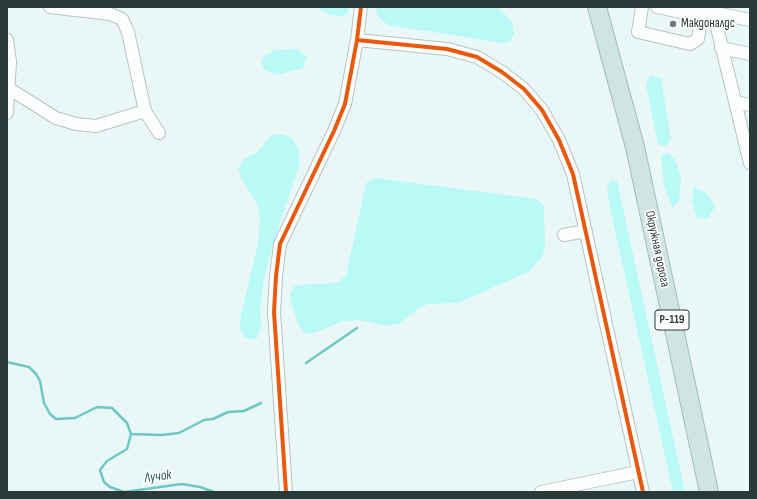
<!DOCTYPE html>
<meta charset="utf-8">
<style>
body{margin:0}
#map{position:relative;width:757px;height:499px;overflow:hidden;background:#e9f8f7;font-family:"Sofia Sans Condensed",sans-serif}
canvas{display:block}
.frame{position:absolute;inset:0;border:8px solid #293a39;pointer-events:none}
</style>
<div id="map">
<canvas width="757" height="499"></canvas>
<div class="frame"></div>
</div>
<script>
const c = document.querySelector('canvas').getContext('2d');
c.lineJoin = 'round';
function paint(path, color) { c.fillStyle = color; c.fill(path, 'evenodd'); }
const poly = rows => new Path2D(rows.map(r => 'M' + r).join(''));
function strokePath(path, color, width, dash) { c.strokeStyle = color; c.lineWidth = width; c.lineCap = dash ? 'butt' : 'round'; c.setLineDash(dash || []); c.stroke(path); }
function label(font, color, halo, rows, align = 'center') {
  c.font = font + ' "Sofia Sans Condensed",sans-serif'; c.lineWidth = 3.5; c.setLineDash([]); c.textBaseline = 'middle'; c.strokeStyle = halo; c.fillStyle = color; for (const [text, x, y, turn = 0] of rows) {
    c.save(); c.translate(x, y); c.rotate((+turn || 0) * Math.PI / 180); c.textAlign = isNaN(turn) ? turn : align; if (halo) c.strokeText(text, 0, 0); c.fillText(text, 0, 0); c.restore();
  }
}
const green = poly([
 [320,7,349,7,348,13,343,16,331,15,321,10],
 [375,7,498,7,512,22,514,34,509,42,503,43,388,25,378,17],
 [297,49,307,57,303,68,276,75,263,69,262,59,274,50],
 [650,75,661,78,671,140,666,146,658,144,646,85],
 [282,134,292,138,298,148,300,163,272,247,264,279,260,309,261,324,257,338,252,340,243,336,240,328,241,315,258,243,260,220,258,205,241,178,238,169,244,159,258,152,271,135],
 [667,153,675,159,681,179,679,202,672,207,664,185,661,156],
 [376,178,536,199,544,206,545,250,541,258,530,271,458,303,428,304,420,307,399,324,386,326,360,320,343,321,317,332,305,334,299,326,291,302,291,291,296,285,337,283,346,276,366,183],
 [610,181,617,181,685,492,673,492,610,208,607,187],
 [694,186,707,194,715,206,708,219,697,218,692,202]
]);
const stream = poly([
 [7,362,29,367,36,374,40,381,44,403,50,414,56,419,75,418,97,407,112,408,127,423,131,434,127,449,107,461,100,470,104,482,110,487,124,492,182,484,200,487,214,492],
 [306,363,357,328],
 [131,434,162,435,179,433,204,420,213,419,228,412,244,411,261,403]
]);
const minor = poly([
 [50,7,110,14,122,19,128,32,145,111,159,133],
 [361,7,357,40,447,49,477,57,502,72,524,89,542,110,559,140,573,174,643,492],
 [642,7,638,32,690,44,698,39,701,20,696,15,657,7],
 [686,7,750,20],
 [712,7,750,163],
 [7,40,10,61,7,113],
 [721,48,750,54],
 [8,88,56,118,76,124,96,126,145,111],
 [735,102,750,105],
 [564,235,586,231],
 [286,492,274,312,276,276,280,244,334,131,345,104,357,40],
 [541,492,638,472]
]);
const highway = poly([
 [597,7,635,147,709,492]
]);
const cycleway = poly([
 [361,7,357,40,447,49,477,57,502,72,524,89,542,110,559,140,573,174,643,492],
 [286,492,274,312,276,276,280,244,334,131,345,104,357,40]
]);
const markers = [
 [673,24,4,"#6c7c7c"]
];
const shields = [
 [672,320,34]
];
const shieldNames = [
 ["Р-119",672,320]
];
const poiNames = [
 ["Макдоналдс",681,24]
];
const streetNames = [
 ["Окружная дорога",657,249,78]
];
const waterNames = [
 ["Лучок",158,477,-8]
];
paint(green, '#b9f9f6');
strokePath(stream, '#6cc7c5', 2.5);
strokePath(minor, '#b5c4c3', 14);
strokePath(highway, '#9ebab9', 20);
strokePath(minor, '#fcfefe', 12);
strokePath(highway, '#cfe4e3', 18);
strokePath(cycleway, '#e8590c', 4);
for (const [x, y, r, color] of markers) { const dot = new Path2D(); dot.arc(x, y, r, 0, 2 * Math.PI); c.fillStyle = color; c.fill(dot); strokePath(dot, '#fff', 1.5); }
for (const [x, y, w] of shields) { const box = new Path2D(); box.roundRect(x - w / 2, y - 10, w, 20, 3); c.fillStyle = '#fff'; c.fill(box); strokePath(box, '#293a39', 1); }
label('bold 12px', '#293a39', null, shieldNames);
label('13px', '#293a39', '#fff', poiNames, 'left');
label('13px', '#293a39', '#fff', streetNames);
label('italic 14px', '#275958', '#fff', waterNames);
</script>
